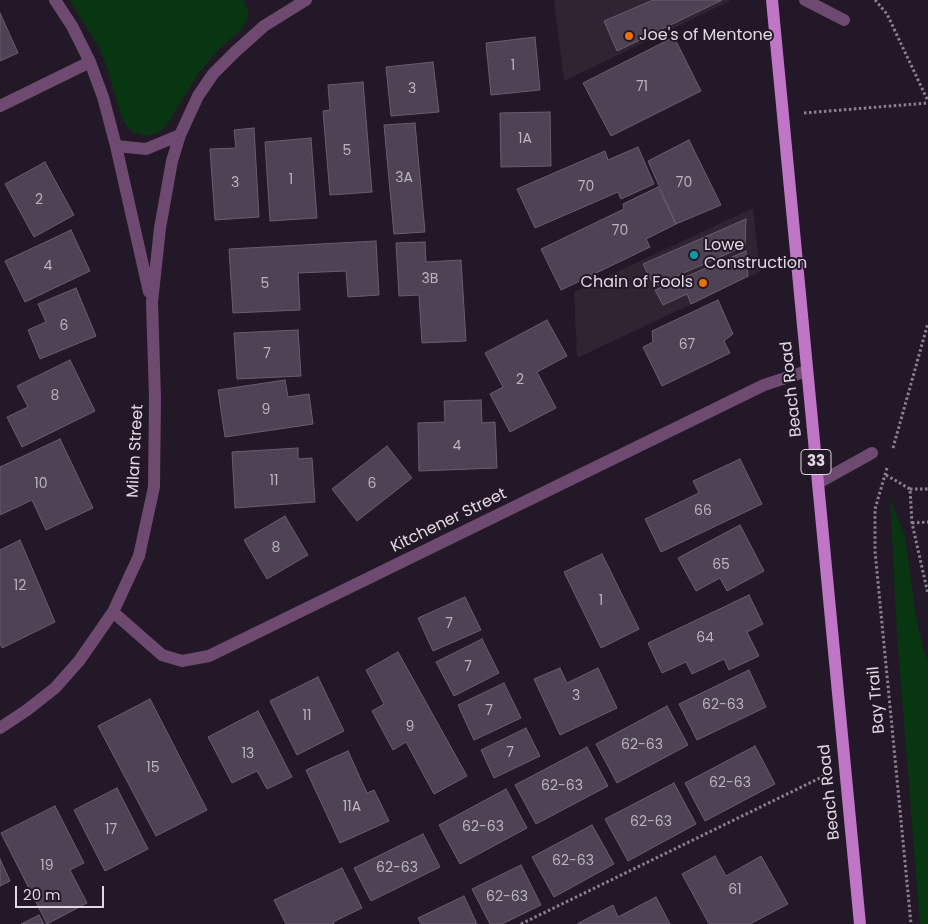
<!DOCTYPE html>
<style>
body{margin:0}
#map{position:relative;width:928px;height:924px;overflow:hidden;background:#231827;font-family:Poppins,sans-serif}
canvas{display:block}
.scale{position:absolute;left:15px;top:886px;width:89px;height:22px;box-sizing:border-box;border:2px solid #e0d8e2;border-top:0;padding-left:6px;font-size:15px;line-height:18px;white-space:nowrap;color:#e0d8e2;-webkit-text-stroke:4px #231827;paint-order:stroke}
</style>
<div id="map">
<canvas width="928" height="924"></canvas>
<div class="scale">20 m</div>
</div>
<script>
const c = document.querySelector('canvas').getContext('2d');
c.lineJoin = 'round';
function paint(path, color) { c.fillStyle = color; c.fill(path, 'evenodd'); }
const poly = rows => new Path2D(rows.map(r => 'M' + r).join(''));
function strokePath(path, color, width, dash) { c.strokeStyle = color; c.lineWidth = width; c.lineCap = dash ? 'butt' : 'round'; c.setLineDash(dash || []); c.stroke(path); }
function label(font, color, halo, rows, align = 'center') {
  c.font = font + ' Poppins,sans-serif'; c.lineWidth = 4; c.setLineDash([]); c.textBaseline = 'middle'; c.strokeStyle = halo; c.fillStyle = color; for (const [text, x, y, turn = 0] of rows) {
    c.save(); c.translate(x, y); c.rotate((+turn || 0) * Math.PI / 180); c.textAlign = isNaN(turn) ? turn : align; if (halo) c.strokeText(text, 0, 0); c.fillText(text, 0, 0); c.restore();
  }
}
const commercial = poly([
 [554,0,730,0,730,1,564,81],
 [753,208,760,272,577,358,574,292]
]);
const green = poly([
 [70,0,244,0,248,11,248,18,242,29,219,49,197,75,167,125,158,133,146,136,132,132,123,121,107,68,100,49],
 [890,498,905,537,916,617,924,651,928,660,928,924,920,924,897,634]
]);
const building = poly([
 [653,0,722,0,617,51,604,21,653,0],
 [0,13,18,53,0,61,0,13],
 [535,37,540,90,491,95,486,43,535,37],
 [674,37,701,91,611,136,583,83,674,37],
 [433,62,439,112,391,116,386,67,433,62],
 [363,82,372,192,330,195,323,111,330,110,328,85,363,82],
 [550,112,551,166,501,167,500,113,550,112],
 [415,123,425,232,394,234,384,125,415,123],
 [254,128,259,217,215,220,210,149,236,148,234,130,254,128],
 [311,138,317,218,270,221,265,142,311,138],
 [689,140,721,205,676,224,648,161,689,140],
 [638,147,654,184,621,199,618,192,535,228,517,189,605,151,608,160,638,147],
 [45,162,74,215,34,237,5,184,45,162],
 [658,187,676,224,646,239,650,247,561,290,541,249,624,209,623,204,658,187],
 [746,219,745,246,654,286,643,264,746,219],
 [71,230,90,271,25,302,5,261,71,230],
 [376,241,379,295,348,297,346,271,298,273,300,310,233,313,229,249,376,241],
 [425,242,426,262,461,260,466,341,422,343,419,295,399,296,396,243,425,242],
 [746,251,748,276,691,304,687,294,663,305,655,290,746,251],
 [76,288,96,336,40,359,28,330,46,322,38,304,76,288],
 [718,300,733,334,724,341,730,353,662,386,643,347,653,342,652,331,718,300],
 [547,320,567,356,537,372,556,408,510,432,490,394,503,387,485,353,547,320],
 [298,330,301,376,237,379,234,333,298,330],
 [70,360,95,411,22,447,7,417,28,407,17,386,70,360],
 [285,380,288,397,309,394,313,424,225,437,218,390,285,380],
 [481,400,482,423,495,422,497,468,419,471,418,423,445,422,444,401,481,400],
 [60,439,93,508,46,530,32,500,0,515,0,467,60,439],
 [387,446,412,478,357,521,332,489,387,446],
 [298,448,298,459,312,458,315,502,235,508,232,452,298,448],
 [740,459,762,504,661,552,645,519,699,493,693,481,740,459],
 [285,516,308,555,267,579,244,540,285,516],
 [740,525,764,571,727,591,720,578,696,591,678,558,740,525],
 [20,540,55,622,2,648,0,643,0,550,20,540],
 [602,554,639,629,601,648,564,572,602,554],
 [749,595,763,624,747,632,759,656,729,670,724,659,692,674,686,662,662,673,648,643,749,595],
 [465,597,481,630,433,651,418,618,465,597],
 [482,639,499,673,454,696,436,662,482,639],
 [398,652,467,776,434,794,406,742,393,750,372,711,384,704,366,670,398,652],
 [560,668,567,683,598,668,617,708,560,735,534,679,560,668],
 [749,670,766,707,697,740,679,704,749,670],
 [318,677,344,731,297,755,270,701,318,677],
 [504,683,521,718,474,740,458,705,504,683],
 [150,699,207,810,156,836,98,726,150,699],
 [667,706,688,745,617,783,596,744,667,706],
 [258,711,292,777,267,789,257,771,232,783,208,737,258,711],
 [526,728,540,756,494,778,481,750,526,728],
 [755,746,775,784,705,821,685,783,755,746],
 [587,747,608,786,536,824,515,785,587,747],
 [348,751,367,793,374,790,389,821,340,843,306,770,348,751],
 [674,783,696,824,628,861,605,819,674,783],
 [117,788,148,849,105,871,74,810,117,788],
 [506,789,527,828,460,864,439,825,506,789],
 [55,806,84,863,70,870,87,903,47,924,1,833,55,806],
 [592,825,614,864,554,897,532,857,592,825],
 [423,834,440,867,371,901,354,868,423,834],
 [715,856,726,876,761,856,788,904,750,924,709,924,682,874,715,856],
 [0,859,10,881,0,886,0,859],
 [521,865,541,905,502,924,490,924,472,889,521,865],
 [342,868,362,908,333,922,334,924,286,924,274,900,342,868],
 [464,896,477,924,421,924,418,918,464,896],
 [656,897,670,924,577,924,613,905,618,917,656,897],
 [39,915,44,924,21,924,39,915]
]);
const path = poly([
 [875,0,887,14,928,101],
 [804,113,928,103],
 [893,448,928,323],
 [887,468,875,509,875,551,911,924],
 [886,475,910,489,912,523,928,594],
 [910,489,928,489],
 [912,523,928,522],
 [521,924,824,776]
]);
const lane = poly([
 [805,0,844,20],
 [818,483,872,453]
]);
const street = poly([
 [55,0,72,26,90,62,103,97,116,146,149,292],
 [0,106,90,62],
 [116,146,146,149,180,135],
 [113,612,162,655,182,661,209,656,764,385,807,371],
 [0,728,27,710,55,688,79,661,113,612,139,556,154,487,155,398,152,302,160,228,172,161,180,135,198,96,213,74,235,52,264,26,306,0]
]);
const primary = poly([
 [772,0,860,924]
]);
const markers = [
 [629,36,5,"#e8710a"],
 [694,255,5,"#0f9aa8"],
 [703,283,5,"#e8710a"]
];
const numberNames = [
 ["1",513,66],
 ["71",642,87],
 ["3",412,89],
 ["1A",525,139],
 ["5",347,151],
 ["3A",404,178],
 ["1",291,180],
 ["3",235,183],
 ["70",684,183],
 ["70",586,187],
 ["2",39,200],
 ["70",620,231],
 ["4",48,266],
 ["3B",430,279],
 ["5",265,284],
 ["6",64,326],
 ["67",687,345],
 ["7",267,354],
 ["2",520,380],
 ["8",55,396],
 ["9",266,410],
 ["4",457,446],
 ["11",274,481],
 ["10",41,484],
 ["6",372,484],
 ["66",703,511],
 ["8",276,548],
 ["65",721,565],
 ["12",20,586],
 ["1",601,601],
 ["7",449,624],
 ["64",705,638],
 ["7",468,667],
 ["3",576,696],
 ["62-63",723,705],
 ["7",489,711],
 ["11",307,716],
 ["9",410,727],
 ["62-63",642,745],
 ["7",510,753],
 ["13",248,754],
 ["15",153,768],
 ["62-63",730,783],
 ["62-63",562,786],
 ["11A",352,807],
 ["62-63",651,822],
 ["62-63",483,827],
 ["17",111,830],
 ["62-63",573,861],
 ["19",47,866],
 ["62-63",397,868],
 ["61",735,890],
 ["62-63",507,897]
];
const shields = [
 [816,462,30]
];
const shieldNames = [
 ["33",816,462]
];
const poiNames = [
 ["Joe's of Mentone",639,36],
 ["Lowe",704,246],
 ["Construction",704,264],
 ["Chain of Fools",693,283,"right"]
];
const streetNames = [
 ["Beach Road",792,389,-96],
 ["Milan Street",136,451,-87],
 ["Kitchener Street",449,521,-26],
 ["Bay Trail",877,700,-95],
 ["Beach Road",830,792,-96]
];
paint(commercial, '#2e2432');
paint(green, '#083610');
paint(building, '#4d4354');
strokePath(building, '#695e70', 1);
strokePath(path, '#8a818d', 3, [2.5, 2.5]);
strokePath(lane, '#6e4a70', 12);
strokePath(street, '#6e4a70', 12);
strokePath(primary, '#bf76c6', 12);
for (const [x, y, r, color] of markers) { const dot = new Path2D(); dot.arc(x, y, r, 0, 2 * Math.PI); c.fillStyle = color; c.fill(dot); strokePath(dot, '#231827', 2); }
label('14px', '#bbb3be', null, numberNames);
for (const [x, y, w] of shields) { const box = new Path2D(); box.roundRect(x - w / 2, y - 12.5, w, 25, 4); c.fillStyle = '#231827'; c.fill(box); strokePath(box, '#e0d8e2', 1); }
label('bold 15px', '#e0d8e2', null, shieldNames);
label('16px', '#e0d8e2', '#231827', poiNames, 'left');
label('16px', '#e0d8e2', '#231827', streetNames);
</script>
